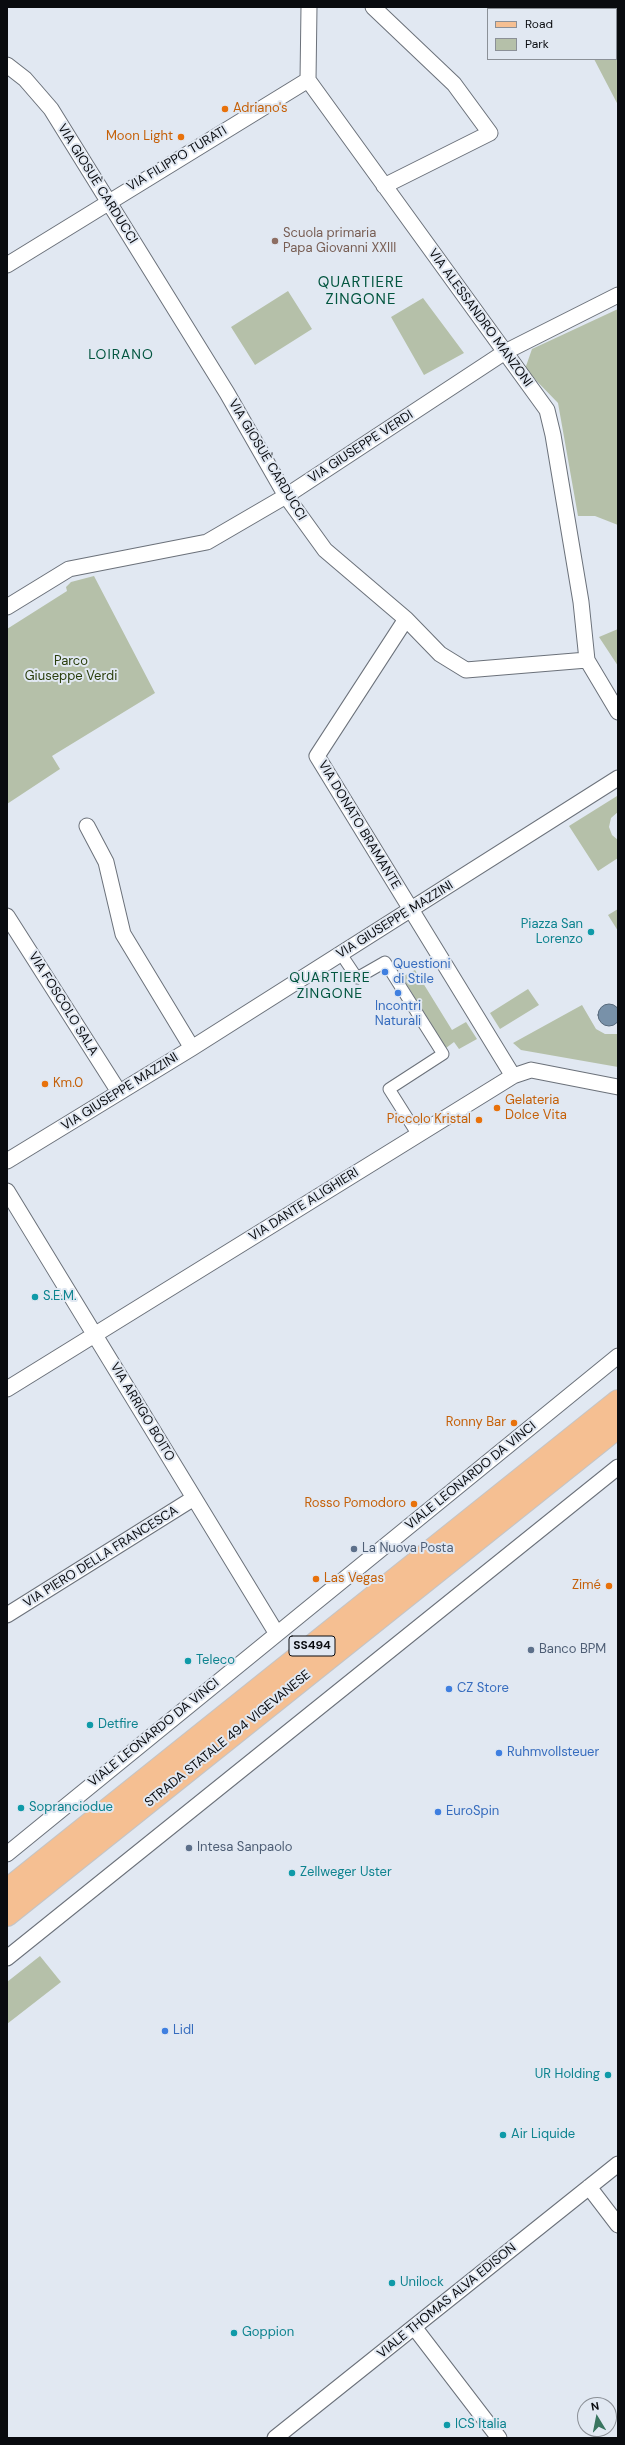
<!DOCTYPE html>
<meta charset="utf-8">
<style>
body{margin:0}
#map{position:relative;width:625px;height:2445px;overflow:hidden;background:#e1e8f2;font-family:"DM Sans",sans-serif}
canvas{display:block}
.frame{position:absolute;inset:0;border:8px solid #090b0f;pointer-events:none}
.legend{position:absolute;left:487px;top:8px;width:130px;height:52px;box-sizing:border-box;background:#e1e8f2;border:1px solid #8b9097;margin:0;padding:5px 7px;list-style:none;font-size:12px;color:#090b0f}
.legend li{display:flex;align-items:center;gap:8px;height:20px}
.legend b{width:20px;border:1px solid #8b9097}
.north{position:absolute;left:577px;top:2397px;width:40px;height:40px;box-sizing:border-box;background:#e1e8f2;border:1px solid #8b9097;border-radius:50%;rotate:350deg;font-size:11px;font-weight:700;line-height:16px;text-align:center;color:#090b0f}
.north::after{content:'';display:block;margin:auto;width:14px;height:18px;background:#397560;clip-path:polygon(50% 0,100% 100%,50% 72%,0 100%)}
</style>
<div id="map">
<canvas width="625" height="2445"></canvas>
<div class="frame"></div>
<ul class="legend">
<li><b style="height:5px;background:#f5bf92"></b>Road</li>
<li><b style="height:11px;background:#b5c0a9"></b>Park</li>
</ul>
<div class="north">N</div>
</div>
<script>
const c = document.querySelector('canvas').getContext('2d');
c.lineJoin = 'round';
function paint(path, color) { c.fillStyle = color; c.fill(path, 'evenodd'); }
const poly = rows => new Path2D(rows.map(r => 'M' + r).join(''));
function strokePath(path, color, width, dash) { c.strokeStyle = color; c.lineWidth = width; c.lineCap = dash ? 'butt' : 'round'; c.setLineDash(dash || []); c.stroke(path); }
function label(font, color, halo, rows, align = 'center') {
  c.font = font + ' "DM Sans",sans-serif'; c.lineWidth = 4; c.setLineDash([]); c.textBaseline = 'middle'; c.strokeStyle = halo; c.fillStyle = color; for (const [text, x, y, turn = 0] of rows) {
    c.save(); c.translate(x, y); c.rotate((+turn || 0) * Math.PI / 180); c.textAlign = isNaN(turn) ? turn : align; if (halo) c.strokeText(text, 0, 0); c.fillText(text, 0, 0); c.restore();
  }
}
const green = poly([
 [609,7,618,7,618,105,594,59,616,59,616,9,605,9],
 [288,291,312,329,255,365,231,327],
 [423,298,464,353,424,375,391,317],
 [618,309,618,525,595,516,578,516,558,403,525,369,532,349],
 [94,576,155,693,52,756,60,769,7,804,7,629,67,591,66,587,71,582],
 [618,629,618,666,599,637],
 [617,796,618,812,611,818,609,827,612,835,618,840,618,858,598,871,569,826],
 [618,909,618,931,608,915],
 [415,970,452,1030,466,1022,477,1039,459,1049,454,1042,446,1048,402,977],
 [528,989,539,1005,500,1029,490,1013],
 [582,1005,596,1029,605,1034,618,1034,618,1067,521,1050,513,1043],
 [40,1956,61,1982,7,2024,7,1982]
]);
const water = poly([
 '598 1015a11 11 0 1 1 22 0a11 11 0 1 1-22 0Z'
]);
const pedestrian = poly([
 [341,954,357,978,385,962,443,1054,389,1089,418,1135]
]);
const minor = poly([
 [309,7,308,80,547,410,553,435,581,602,587,660,618,712],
 [373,7,454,84,490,133,384,186],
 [7,65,25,79,51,109,227,393,286,496,325,550,406,619,440,654,466,670,587,660],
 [7,265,308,80],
 [7,607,69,569,207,542,286,496,505,352,618,295],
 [406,619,317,756,513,1076],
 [87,826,106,862,123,934,192,1048],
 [7,916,119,1092],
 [7,1161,192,1048,618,778],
 [7,1191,277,1634],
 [7,1389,513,1076,531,1070,618,1087],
 [7,1615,194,1498],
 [7,1854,618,1356],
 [7,1958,618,1467],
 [589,2187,618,2225],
 [414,2327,499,2438],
 [275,2438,618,2164]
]);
const primary = poly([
 [7,1890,618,1401],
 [7,1915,618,1427]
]);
const markers = [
 [225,109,4,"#e8710a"],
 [181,137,4,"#e8710a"],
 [275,241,4,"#8d6e63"],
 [591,932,4,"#0f9aa8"],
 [385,972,4,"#3f7fe0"],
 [398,993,4,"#3f7fe0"],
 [45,1084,4,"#e8710a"],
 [497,1108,4,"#e8710a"],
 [479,1120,4,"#e8710a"],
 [35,1297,4,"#0f9aa8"],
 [514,1423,4,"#e8710a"],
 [414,1504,4,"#e8710a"],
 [354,1549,4,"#5c6f8a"],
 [316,1579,4,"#e8710a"],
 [609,1586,4,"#e8710a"],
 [531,1650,4,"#5c6f8a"],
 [188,1661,4,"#0f9aa8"],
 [449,1689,4,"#3f7fe0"],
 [90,1725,4,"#0f9aa8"],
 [499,1753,4,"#3f7fe0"],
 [21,1808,4,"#0f9aa8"],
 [438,1812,4,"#3f7fe0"],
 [189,1848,4,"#5c6f8a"],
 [292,1873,4,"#0f9aa8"],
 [165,2031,4,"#3f7fe0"],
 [608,2075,4,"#0f9aa8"],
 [503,2135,4,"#0f9aa8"],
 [392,2283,4,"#0f9aa8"],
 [234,2333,4,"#0f9aa8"],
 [447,2425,4,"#0f9aa8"]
];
const shields = [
 [312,1646,46]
];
const shieldNames = [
 ["SS494",312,1646]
];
const foodNames = [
 ["Adriano's",233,109,"left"],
 ["Moon Light",173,137],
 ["Km.0",53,1084,"left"],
 ["Gelateria",505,1101,"left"],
 ["Dolce Vita",505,1116,"left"],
 ["Piccolo Kristal",471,1120],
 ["Ronny Bar",506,1423],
 ["Rosso Pomodoro",406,1504],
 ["Las Vegas",324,1579,"left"],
 ["Zimé",601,1586]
];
const streetNames = [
 ["VIA FILIPPO TURATI",177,159,-31],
 ["VIA GIOSUÈ CARDUCCI",97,184,58],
 ["VIA ALESSANDRO MANZONI",480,318,54],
 ["VIA GIUSEPPE VERDI",361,447,-33],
 ["VIA GIOSUÈ CARDUCCI",267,460,59],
 ["VIA DONATO BRAMANTE",359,825,59],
 ["VIA GIUSEPPE MAZZINI",395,920,-32],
 ["VIA FOSCOLO SALA",63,1004,58],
 ["VIA GIUSEPPE MAZZINI",120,1092,-32],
 ["VIA DANTE ALIGHIERI",304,1205,-32],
 ["VIA ARRIGO BOITO",142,1412,59],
 ["VIALE LEONARDO DA VINCI",471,1476,-39],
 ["VIA PIERO DELLA FRANCESCA",101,1557,-32],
 ["VIALE LEONARDO DA VINCI",154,1733,-39],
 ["STRADA STATALE 494 VIGEVANESE",228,1739,-39],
 ["VIALE THOMAS ALVA EDISON",447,2301,-39]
];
const educationNames = [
 ["Scuola primaria",283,234],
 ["Papa Giovanni XXIII",283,249]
];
const parkNames = [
 ["Parco",71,662],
 ["Giuseppe Verdi",71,677]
];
const cultureNames = [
 ["Piazza San",583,925,"right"],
 ["Lorenzo",583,940,"right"],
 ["S.E.M.",43,1297],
 ["Teleco",196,1661],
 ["Detfire",98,1725],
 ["Sopranciodue",29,1808],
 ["Zellweger Uster",300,1873],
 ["UR Holding",600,2075,"right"],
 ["Air Liquide",511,2135],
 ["Unilock",400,2283],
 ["Goppion",242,2333],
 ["ICS Italia",455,2425]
];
const shopNames = [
 ["Questioni",393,965],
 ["di Stile",393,980],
 ["Incontri",398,1007,"center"],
 ["Naturali",398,1022,"center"],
 ["CZ Store",457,1689],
 ["Ruhmvollsteuer",507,1753],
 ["EuroSpin",446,1812],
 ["Lidl",173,2031]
];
const serviceNames = [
 ["La Nuova Posta",362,1549],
 ["Banco BPM",539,1650],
 ["Intesa Sanpaolo",197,1848]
];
const neighbourhoodNames = [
 ["LOIRANO",121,355],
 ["QUARTIERE",330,978],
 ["ZINGONE",330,994]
];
const quarterNames = [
 ["QUARTIERE",361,283],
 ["ZINGONE",361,300]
];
paint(green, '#b5c0a9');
paint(water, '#7891a9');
strokePath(water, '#57697b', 1);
strokePath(pedestrian, '#6b717a', 13);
strokePath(minor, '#6b717a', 17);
strokePath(primary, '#c4c4c5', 24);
strokePath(pedestrian, '#fff', 11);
strokePath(minor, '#fff', 15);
strokePath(primary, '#f5bf92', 22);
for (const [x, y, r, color] of markers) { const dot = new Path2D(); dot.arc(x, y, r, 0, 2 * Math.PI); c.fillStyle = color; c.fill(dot); strokePath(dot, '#e1e8f2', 1.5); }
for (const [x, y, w] of shields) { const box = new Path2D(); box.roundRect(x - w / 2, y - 10, w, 20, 3); c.fillStyle = '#e1e8f2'; c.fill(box); strokePath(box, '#090b0f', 1); }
label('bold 12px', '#090b0f', null, shieldNames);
label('13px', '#c56008', '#e1e8f2', foodNames, 'right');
label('13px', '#090b0f', '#e1e8f2', streetNames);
label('13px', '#785e54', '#e1e8f2', educationNames, 'left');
label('13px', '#2a3e0c', '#e1e8f2', parkNames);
label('13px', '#0d838f', '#e1e8f2', cultureNames, 'left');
label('13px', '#366cbe', '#e1e8f2', shopNames, 'left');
label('13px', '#4e5e75', '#e1e8f2', serviceNames, 'left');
c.letterSpacing = '1px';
label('14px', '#035640', '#e1e8f2', neighbourhoodNames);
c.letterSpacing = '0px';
c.letterSpacing = '1px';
label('15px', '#035640', '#e1e8f2', quarterNames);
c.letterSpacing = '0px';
</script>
